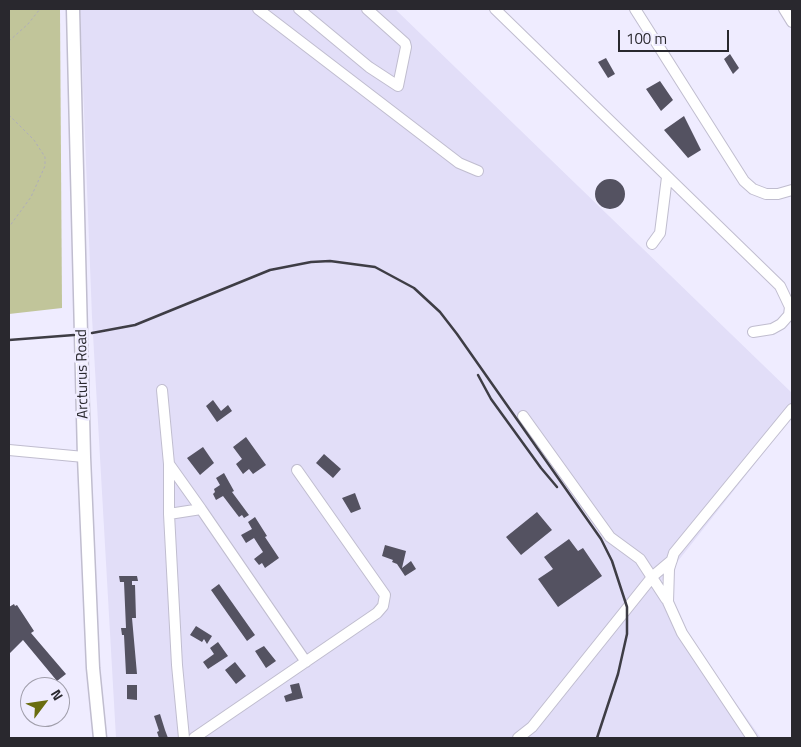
<!DOCTYPE html>
<style>
body{margin:0}
#map{position:relative;width:801px;height:747px;overflow:hidden;background:#efecff;font-family:"Titillium Web",sans-serif}
canvas{display:block}
.frame{position:absolute;inset:0;border:10px solid #29282e;pointer-events:none}
.north{position:absolute;left:20px;top:677px;width:50px;height:50px;box-sizing:border-box;background:#efecff;border:1px solid #a09eab;border-radius:50%;rotate:59deg;font-size:14px;font-weight:700;line-height:20px;text-align:center;color:#29282e}
.north::after{content:'';display:block;margin:auto;width:18px;height:22px;background:#6a6d0f;clip-path:polygon(50% 0,100% 100%,50% 72%,0 100%)}
.scale{position:absolute;left:618px;top:30px;width:111px;height:22px;box-sizing:border-box;border:2px solid #29282e;border-top:0;padding-left:6px;font-size:15px;line-height:18px;white-space:nowrap;color:#29282e;-webkit-text-stroke:4px #efecff;paint-order:stroke}
</style>
<div id="map">
<canvas width="801" height="747"></canvas>
<div class="frame"></div>
<div class="north">N</div>
<div class="scale">100 m</div>
</div>
<script>
const c = document.querySelector('canvas').getContext('2d');
c.lineJoin = 'round';
function paint(path, color) { c.fillStyle = color; c.fill(path, 'evenodd'); }
const poly = rows => new Path2D(rows.map(r => 'M' + r).join(''));
function strokePath(path, color, width, dash) { c.strokeStyle = color; c.lineWidth = width; c.lineCap = dash ? 'butt' : 'round'; c.setLineDash(dash || []); c.stroke(path); }
function label(font, color, halo, rows, align = 'center') {
  c.font = font + ' "Titillium Web",sans-serif'; c.lineWidth = 5; c.setLineDash([]); c.textBaseline = 'middle'; c.strokeStyle = halo; c.fillStyle = color; for (const [text, x, y, turn = 0] of rows) {
    c.save(); c.translate(x, y); c.rotate((+turn || 0) * Math.PI / 180); c.textAlign = isNaN(turn) ? turn : align; if (halo) c.strokeText(text, 0, 0); c.fillText(text, 0, 0); c.restore();
  }
}
const built = poly([
 [80,9,395,9,792,393,792,417,655,590,761,738,116,738,92,317]
]);
const green = poly([
 [9,9,60,9,62,308,9,314]
]);
const building = poly([
 [730,54,739,68,733,74,724,59],
 [606,58,615,74,608,78,598,62],
 [660,81,673,100,661,111,646,89],
 [684,116,701,150,688,158,664,130],
 '595 194a15 15 0 1 1 30 0a15 15 0 1 1-30 0Z',
 [213,400,221,411,228,405,232,411,217,422,206,406],
 [246,437,266,465,253,474,249,469,243,474,236,464,242,459,233,447],
 [203,447,214,463,200,475,187,458],
 [324,454,341,469,333,478,316,463],
 [224,473,234,491,232,492,249,515,244,518,242,515,239,517,223,496,216,500,213,494,215,492,214,489,220,485,216,478],
 [355,493,361,509,351,513,342,498],
 [537,512,552,530,521,555,506,537],
 [255,517,267,536,265,537,279,558,265,568,262,563,259,565,254,559,263,552,254,538,246,543,241,535,252,529,248,522],
 [569,539,578,551,583,548,602,576,558,607,538,579,553,569,544,557],
 [385,545,406,551,402,568,411,561,416,569,405,576,397,564,392,562,393,560,382,556],
 [119,576,137,576,138,581,132,581,132,585,135,585,136,618,132,618,137,674,126,674,124,635,122,635,121,628,126,628,124,582,120,582],
 [219,584,255,635,247,641,211,590],
 [14,604,15,606,17,605,34,631,31,633,66,674,57,681,23,640,9,654,9,607],
 [196,626,212,636,207,644,204,639,202,642,190,635],
 [218,642,228,656,208,669,203,662,214,654,210,648],
 [264,646,276,661,266,668,255,651],
 [235,662,246,676,236,684,225,670],
 [299,683,303,698,286,702,284,696,292,693,290,685],
 [127,685,137,685,137,700,127,699],
 [160,714,165,730,168,738,159,738,157,732,159,731,154,716]
]);
const path = poly([
 [9,41,28,24,40,9],
 [9,115,34,140,45,157,45,166,31,197,9,227]
]);
const minor = poly([
 [258,9,459,163,478,171],
 [299,9,369,67,398,86,406,47,405,43,367,9],
 [495,9,780,286,790,307,789,315,781,324,772,329,753,332],
 [635,9,744,181,753,189,766,194,778,194,792,190],
 [784,9,792,22],
 [652,244,660,233,667,177],
 [162,390,169,464,169,514,177,665,184,738],
 [523,416,610,537,640,559,666,599],
 [9,450,84,457],
 [169,464,201,509],
 [169,514,201,509,306,662],
 [194,738,377,613,383,606,385,595,297,470],
 [518,738,532,727,653,576,672,560],
 [752,738,682,633,668,602,669,569,674,553,792,409]
]);
const major = poly([
 [73,9,84,457,93,668,100,738]
]);
const rail = poly([
 [92,333,135,325,270,270,311,262,330,261,375,267,414,288,440,312,457,334,601,539,612,561,627,607,627,634,618,674,597,738],
 [9,340,74,335],
 [478,375,491,399,541,468,557,487]
]);
const streetNames = [
 ["Arcturus Road",83,374,-91]
];
paint(built, '#e2def8');
paint(green, '#c1c59a');
paint(building, '#545261');
strokePath(minor, '#c0bdcf', 12);
strokePath(major, '#c0bdcf', 15);
strokePath(path, '#afadbb', 1, [2.5, 2.5]);
strokePath(minor, '#fff', 10);
strokePath(major, '#fff', 12);
strokePath(rail, '#3e3d45', 2.5);
label('15px', '#29282e', '#efecff', streetNames);
</script>
